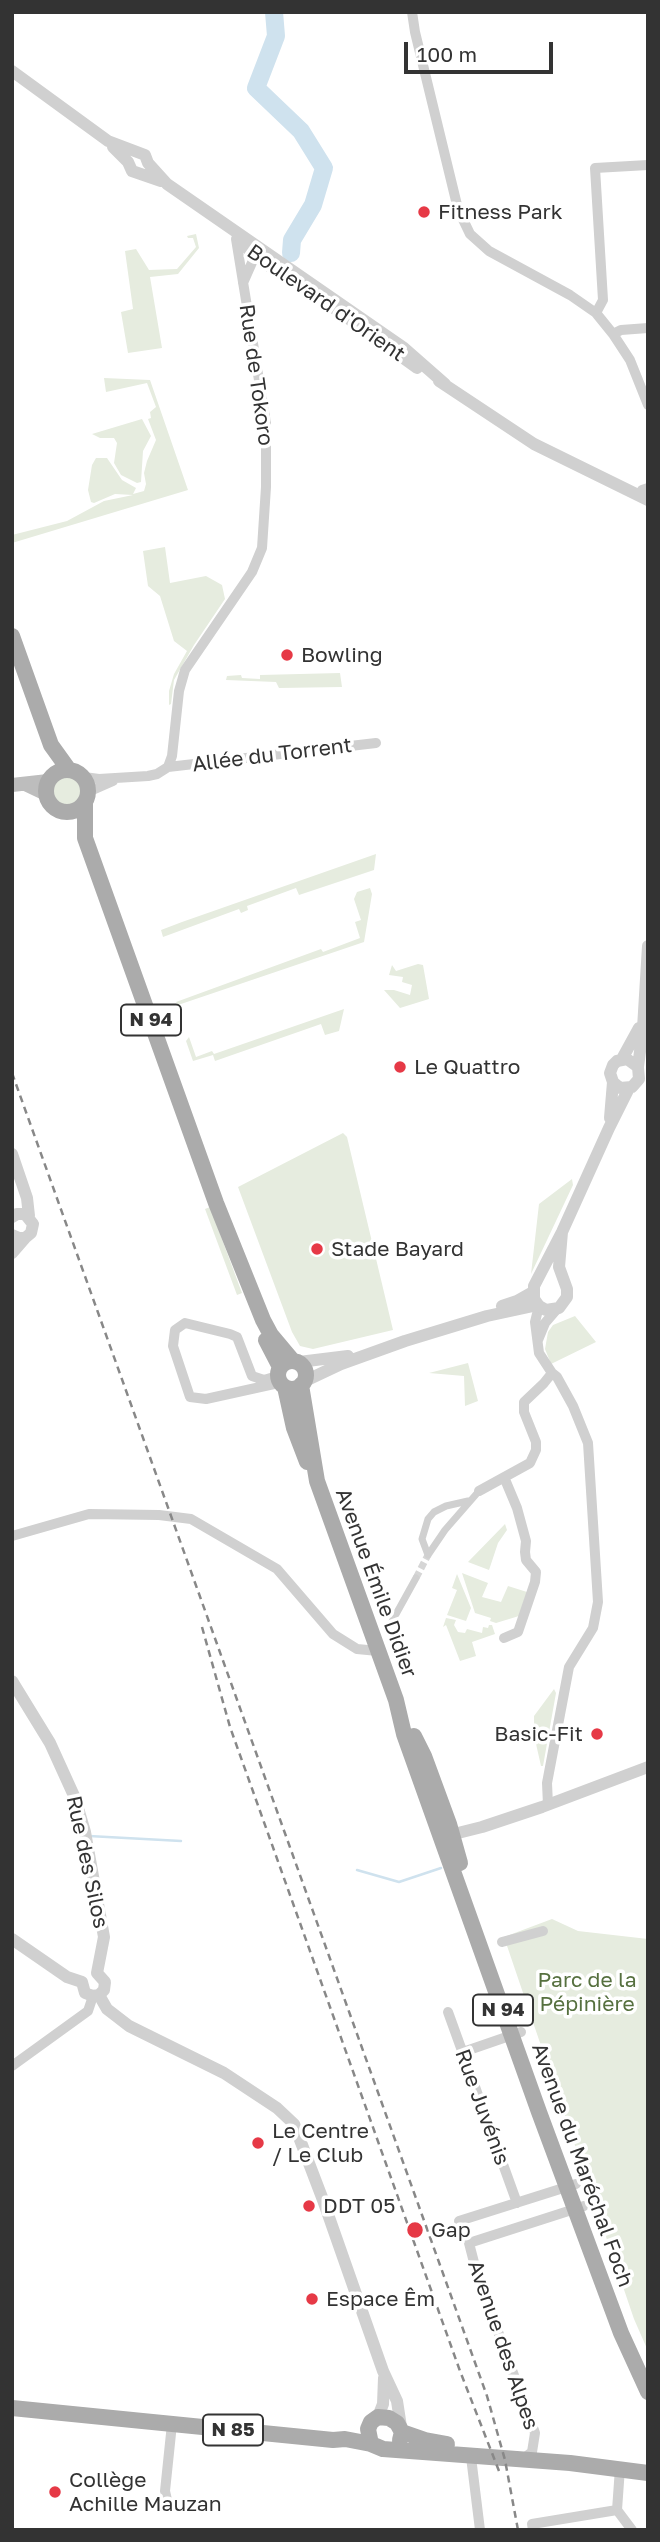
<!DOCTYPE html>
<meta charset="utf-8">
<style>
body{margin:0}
#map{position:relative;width:660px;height:2542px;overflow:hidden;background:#fff;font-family:"Golos Text",sans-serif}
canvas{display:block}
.frame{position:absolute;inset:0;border:14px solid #333;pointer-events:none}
.scale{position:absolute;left:404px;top:42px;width:149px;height:32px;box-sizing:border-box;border:4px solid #333;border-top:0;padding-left:9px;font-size:21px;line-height:24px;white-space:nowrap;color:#333;-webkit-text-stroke:5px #fff;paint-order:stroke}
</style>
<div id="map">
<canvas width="660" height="2542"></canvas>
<div class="frame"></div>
<div class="scale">100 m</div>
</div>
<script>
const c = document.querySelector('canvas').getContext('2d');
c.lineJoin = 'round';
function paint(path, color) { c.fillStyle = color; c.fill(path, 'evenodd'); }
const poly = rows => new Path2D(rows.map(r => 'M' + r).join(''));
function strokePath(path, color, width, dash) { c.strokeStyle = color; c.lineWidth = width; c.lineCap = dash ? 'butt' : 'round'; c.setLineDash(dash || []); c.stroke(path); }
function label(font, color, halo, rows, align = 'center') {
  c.font = font + ' "Golos Text",sans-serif'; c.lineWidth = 7; c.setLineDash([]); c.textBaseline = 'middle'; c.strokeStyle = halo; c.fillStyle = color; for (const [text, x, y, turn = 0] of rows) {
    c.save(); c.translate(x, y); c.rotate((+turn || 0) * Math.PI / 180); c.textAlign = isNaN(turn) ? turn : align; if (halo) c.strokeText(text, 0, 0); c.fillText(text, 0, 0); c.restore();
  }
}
const green = poly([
 [196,234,199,248,178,274,150,277,162,348,128,353,121,312,133,309,125,251,136,249,149,270,177,269,196,247,193,238,188,238,187,236],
 [104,378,150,380,188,490,12,543,12,535,67,521,104,501,133,495,115,494,94,503,91,502,88,490,92,465,96,458,107,458,122,480,136,488,133,494,144,491,146,484,144,473,147,461,156,440,148,419,151,418,150,412,156,407,147,383,106,392],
 [142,419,151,436,143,451,141,482,137,483,121,475,114,463,117,443,114,438,100,438,92,434],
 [165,547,170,583,206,576,222,585,225,599,194,645,174,680,171,704,169,705,169,691,174,674,187,651,174,641,160,596,148,586,143,551],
 [340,673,342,687,279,688,276,682,226,680,227,676,241,675,242,678,260,679,260,675],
 '53 790a15 15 0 1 1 30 0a15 15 0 1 1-30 0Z',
 [376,854,374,870,299,895,296,888,247,906,248,910,241,913,239,909,163,937,161,930,182,922],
 [370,888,372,894,364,942,178,1005,176,1002,321,949,323,952,360,938,355,922,361,920,354,899,357,892],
 [418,964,423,965,429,999,400,1008,384,990,394,990,410,995,412,985,402,982,403,977,389,975,392,965,396,971],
 [344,1009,339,1031,325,1035,321,1024,215,1061,213,1055,193,1061,186,1041,189,1037,196,1057,212,1051,214,1054],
 [343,1133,347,1137,393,1330,313,1349,300,1346,292,1332,238,1187],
 [572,1179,573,1185,531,1274,539,1204],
 [210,1207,242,1293,237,1295,205,1209],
 [575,1316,596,1342,551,1364,545,1349,548,1332,553,1325],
 [468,1363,478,1401,465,1406,464,1376,429,1373],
 [505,1524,507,1530,498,1543,489,1570,468,1562],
 [462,1573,488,1583,482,1597,501,1602,508,1586,527,1592,519,1616,496,1623,490,1621,491,1618,475,1613],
 [457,1574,471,1608,466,1621,447,1615,457,1590,452,1588],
 [446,1618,456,1620,454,1625,458,1632,465,1633,467,1629,482,1633,483,1627,488,1628,489,1625,492,1625,495,1634,472,1642,476,1656,460,1661,446,1625,443,1627],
 [554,1689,556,1693,543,1766,541,1766,534,1735,534,1716],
 [552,1919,578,1931,648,1939,648,2351,634,2319,504,1937]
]);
const stream = poly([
 [89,1836,181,1841],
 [357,1870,399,1882,441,1868]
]);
const river = poly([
 [274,12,276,36,256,88,301,131,324,168,313,205,292,240,291,253]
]);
const pedestrianTunnel = poly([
 [416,1578,428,1555]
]);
const pedestrian = poly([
 [428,1555,422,1539,428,1519,434,1512,446,1506,468,1501],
 [428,1555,445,1530,479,1491],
 [390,1625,416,1578]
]);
const minor = poly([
 [412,12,415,32,458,209,470,234,489,251,570,295,596,313,613,334,630,360,648,405],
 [243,283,258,249],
 [596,313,603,300,595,168,648,165],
 [613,334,621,330,648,328],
 [642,490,648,488],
 [168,767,376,743],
 [84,777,99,779,148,776,157,774,168,767,172,756,179,691,185,670,252,572,262,548,266,487,266,423,236,239],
 [88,792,113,781],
 [539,1306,535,1322,539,1353,552,1373,557,1377,573,1406,588,1443,598,1602,593,1628,569,1667,547,1783,548,1805],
 [538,1340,545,1323,557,1309],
 [277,1376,264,1380,252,1376,237,1337,230,1334,185,1323,175,1330,173,1346,190,1397,206,1399,274,1384,281,1384],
 [479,1491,530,1463,536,1450,536,1442,524,1412,524,1402,544,1383,552,1373],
 [12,1536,89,1514,159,1515,191,1519,277,1569,333,1634,357,1649,378,1651],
 [504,1638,518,1632,535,1582,536,1572,526,1560,525,1552,526,1541,517,1508,504,1477],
 [502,1942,543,1931],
 [448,2012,517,2203],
 [463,2052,521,2032],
 [12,2066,88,2011,93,1996],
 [469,2243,584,2206],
 [471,2457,480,2530],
 [524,2458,532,2452,535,2433,477,2274,469,2243,459,2221,576,2184],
 [620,2468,617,2510,632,2530],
 [168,2504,165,2491,172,2424],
 [533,2530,532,2524,617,2510]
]);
const tertiary = poly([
 [12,71,108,141,145,155,148,163,167,184,404,348,445,384],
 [113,147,128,162,132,171,161,181],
 [241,243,264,263,300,285],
 [324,301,417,368],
 [439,381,534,444,648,500],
 [622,1059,639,1028],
 [638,1067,643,1028,648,946],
 [610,1118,613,1082,610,1073,613,1065,617,1061,627,1059,638,1067,639,1079,632,1087,620,1088,613,1082],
 [12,1154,27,1198,29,1216],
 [12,1217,17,1214,25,1214,33,1224,31,1233,25,1238,19,1238,12,1235],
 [562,1232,559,1267,567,1289,567,1297,559,1308,546,1310,539,1306,534,1299,534,1286,562,1232,609,1128,629,1088],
 [12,1253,25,1238],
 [502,1306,517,1301,533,1292],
 [299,1362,348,1356],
 [305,1381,341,1364,405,1341,487,1316,538,1305],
 [12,1681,50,1743,75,1798,85,1832,104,1937,97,1973],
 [446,1836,482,1827,542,1807,648,1767],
 [12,1939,67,1977,82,1982],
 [97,1973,105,1982,104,1990,99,1995],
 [82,1982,85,1993,93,1996,99,1995],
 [99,1995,107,2009,129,2026,224,2073,277,2108,294,2124,323,2200,383,2371,397,2401,401,2427],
 [378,2417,383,2404,384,2378]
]);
const secondary = poly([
 [25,784,46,794],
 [12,785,48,781]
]);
const primary = poly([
 [12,636,51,745,69,770],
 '46 791a21 21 0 1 1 42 0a21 21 0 1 1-42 0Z',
 [85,803,85,838,216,1203,263,1320,271,1335,292,1360],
 [266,1340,280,1367],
 '278 1375a14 14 0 1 1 28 0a14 14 0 1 1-28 0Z',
 [301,1385,317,1481,396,1700,404,1734,539,2112,621,2333,648,2392],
 [285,1387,294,1428,307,1462],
 [414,1736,424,1756,449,1824,460,1863],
 [12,2408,333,2440,345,2439,371,2444,383,2449,570,2463,648,2473],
 [402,2432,425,2440,447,2444],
 [371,2444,368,2429,371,2422,378,2417,389,2418,397,2423,402,2432,400,2440]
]);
const rail = poly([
 [12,1073,487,2396,505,2460,518,2530],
 [202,1627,230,1727,460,2371,499,2471]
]);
const markers = [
 [424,212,7,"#e63946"],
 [287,655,7,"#e63946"],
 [400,1067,7,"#e63946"],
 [317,1249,7,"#e63946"],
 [597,1734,7,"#e63946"],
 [258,2143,7,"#e63946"],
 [309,2206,7,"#e63946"],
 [415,2230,9,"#e63946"],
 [312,2299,7,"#e63946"],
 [55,2492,7,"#e63946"]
];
const shields = [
 [151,1020,60],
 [503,2010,60],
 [233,2430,60]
];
const shieldNames = [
 ["N 94",151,1020],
 ["N 94",503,2010],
 ["N 85",233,2430]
];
const poiNames = [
 ["Fitness Park",438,212],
 ["Bowling",301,655],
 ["Le Quattro",414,1067],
 ["Stade Bayard",331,1249],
 ["Basic-Fit",583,1734,"right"],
 ["Le Centre",272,2131],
 ["/ Le Club",272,2155],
 ["DDT 05",323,2206],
 ["Gap",431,2230],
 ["Espace Êm",326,2299],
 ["Collège",69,2480],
 ["Achille Mauzan",69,2504]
];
const streetNames = [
 ["Boulevard d'Orient",326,303,35],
 ["Rue de Tokoro",256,375,82],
 ["Allée du Torrent",272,755,-7],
 ["Avenue Émile Didier",376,1583,70],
 ["Rue des Silos",87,1862,78],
 ["Rue Juvénis",482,2107,70],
 ["Avenue du Maréchal Foch",582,2165,70],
 ["Avenue des Alpes",503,2345,71]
];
const parkNames = [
 ["Parc de la",587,1980],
 ["Pépinière",587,2004]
];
paint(green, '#e6ecdf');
strokePath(stream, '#cfe2ee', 2.5);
strokePath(river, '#cfe2ee', 18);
strokePath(pedestrianTunnel, '#d6d6d6', 7, [7, 3.5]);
strokePath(pedestrian, '#d0d0d0', 7);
strokePath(minor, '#d0d0d0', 10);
strokePath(tertiary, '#d0d0d0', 12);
strokePath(secondary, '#bdbdbd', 14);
strokePath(primary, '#ababab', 16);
strokePath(rail, '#888', 2.5, [7, 5]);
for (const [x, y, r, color] of markers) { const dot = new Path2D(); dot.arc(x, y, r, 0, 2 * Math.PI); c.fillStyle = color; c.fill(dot); strokePath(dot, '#fff', 2.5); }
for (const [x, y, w] of shields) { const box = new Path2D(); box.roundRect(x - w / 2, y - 15.5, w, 31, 5); c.fillStyle = '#fff'; c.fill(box); strokePath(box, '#333', 2); }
label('bold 19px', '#333', null, shieldNames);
label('21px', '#333', '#fff', poiNames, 'left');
label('21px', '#333', '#fff', streetNames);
label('21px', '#56703f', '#fff', parkNames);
</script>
